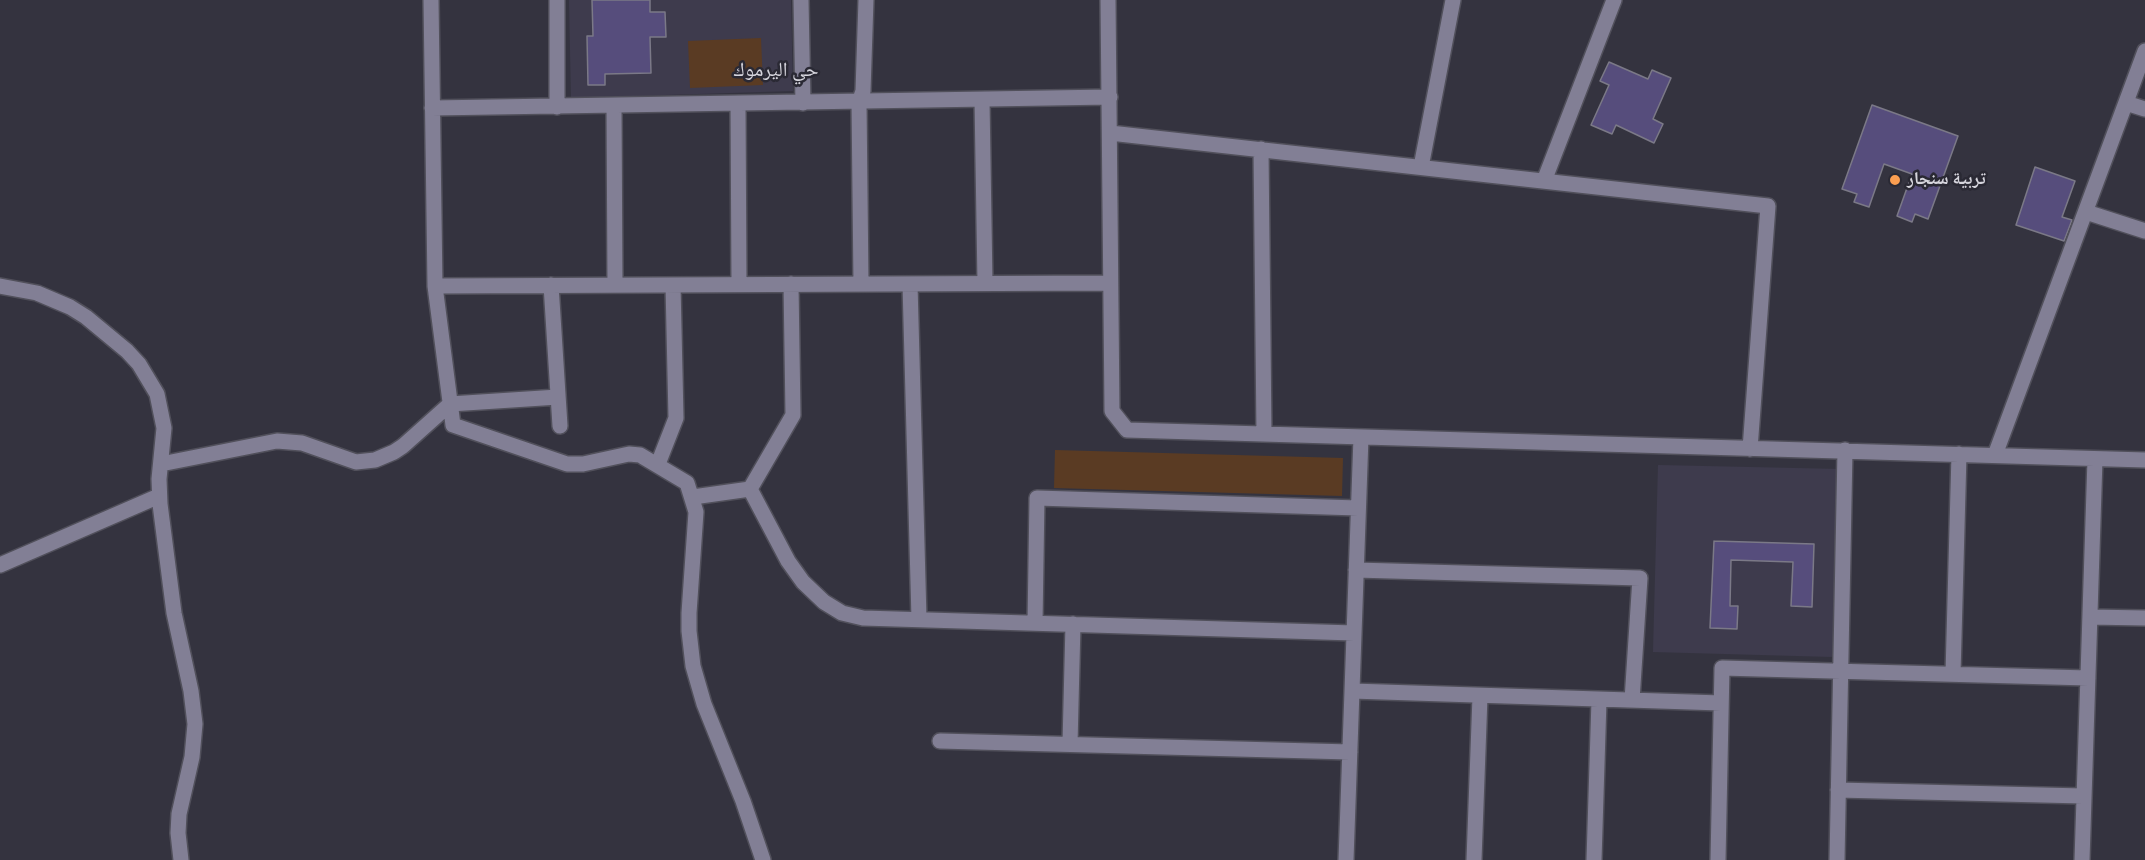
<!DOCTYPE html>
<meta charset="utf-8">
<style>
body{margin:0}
canvas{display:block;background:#34333f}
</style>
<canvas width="2145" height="860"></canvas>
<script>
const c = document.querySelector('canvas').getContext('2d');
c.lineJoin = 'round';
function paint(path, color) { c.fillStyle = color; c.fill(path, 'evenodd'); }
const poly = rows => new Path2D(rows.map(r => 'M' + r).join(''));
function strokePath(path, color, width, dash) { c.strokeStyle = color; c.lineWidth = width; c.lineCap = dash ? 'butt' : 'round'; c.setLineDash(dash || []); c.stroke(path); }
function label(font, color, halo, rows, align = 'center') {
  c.font = font + ' "Titillium Web","Noto Naskh Arabic",sans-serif'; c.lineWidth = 5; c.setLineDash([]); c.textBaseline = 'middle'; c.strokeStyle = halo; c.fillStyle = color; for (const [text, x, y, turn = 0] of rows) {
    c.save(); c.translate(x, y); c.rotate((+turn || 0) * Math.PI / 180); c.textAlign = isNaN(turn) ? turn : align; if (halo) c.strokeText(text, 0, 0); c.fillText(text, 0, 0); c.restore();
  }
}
const built = poly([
 [569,0,791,0,793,91,571,98],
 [1658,465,1840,469,1833,657,1653,652]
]);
const green = poly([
 [761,38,763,85,690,88,688,41],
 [1055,450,1343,458,1342,496,1054,488]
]);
const building = poly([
 [592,0,650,0,650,12,665,12,666,37,650,37,651,73,605,74,605,85,588,85,587,36,593,36,592,0],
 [1609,62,1648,79,1652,70,1671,78,1653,119,1663,124,1654,143,1616,125,1612,134,1591,125,1609,85,1600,81,1609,62],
 [1872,105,1958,136,1928,219,1915,214,1912,222,1897,216,1912,174,1884,164,1869,207,1854,202,1857,194,1842,189,1872,105],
 [2035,167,2075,181,2062,217,2072,220,2064,241,2016,225,2035,167],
 [1714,541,1814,544,1812,607,1791,606,1793,562,1731,560,1730,606,1738,606,1737,629,1710,628,1714,541]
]);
const minor = poly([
 [431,0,435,286,453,425,567,464,583,464,629,454,640,455,687,483,696,512,689,613,689,631,693,666,704,704,743,801,763,860],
 [801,0,803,103],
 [1108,0,1112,411,1127,430,2145,460],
 [982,100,985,283],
 [2126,103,2145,109],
 [738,104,739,284],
 [614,106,615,285],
 [557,107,557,0],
 [432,108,1110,97],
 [1110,133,1768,206,1750,449],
 [1261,149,1264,434],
 [1421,167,1453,0],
 [1544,181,1614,0],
 [2086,212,2145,231],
 [861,284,859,102,863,91,866,0],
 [910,284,919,619],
 [551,285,560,426],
 [0,286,37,293,70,307,86,317,127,351,139,364,157,394,164,428,159,479,160,504,174,613,191,691,195,724,192,757,179,814,178,833,181,860],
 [435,286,1110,283],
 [1995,455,2145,51],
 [161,464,277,441,302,443,356,462,375,460,394,452,403,446,450,404,558,397],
 [658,464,676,418,673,285],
 [750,489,788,561,803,582,824,602,842,613,863,618,1354,633],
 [693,497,750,489,793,415,791,284],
 [0,565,159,496],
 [1356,570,1640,578,1632,700],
 [2090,617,2145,618],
 [1035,623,1037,498,1358,508],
 [1953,674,1959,454],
 [1352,691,1721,703],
 [940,741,1350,752],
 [1070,744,1073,624],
 [1838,790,2083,796],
 [1346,860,1361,437],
 [1474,860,1480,696],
 [1594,860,1599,700],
 [1718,860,1722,668,2088,678],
 [1837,860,1845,450],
 [2082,860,2095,459]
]);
const markers = [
 [1895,180,6,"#fb9e51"]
];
const poiNames = [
 ["تربية سنجار",1907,180]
];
const neighbourhoodNames = [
 ["حي اليرموك",776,71]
];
paint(built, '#3e3b4d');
paint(green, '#5a3b23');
paint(building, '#564d7c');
strokePath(building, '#7b7987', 1.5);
strokePath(minor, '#51505b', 18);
strokePath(minor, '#827f95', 15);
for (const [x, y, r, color] of markers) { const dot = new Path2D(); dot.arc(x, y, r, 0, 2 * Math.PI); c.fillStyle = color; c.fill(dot); strokePath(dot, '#2a2934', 2); }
label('bold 18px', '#d6d5dd', '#2a2934', poiNames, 'left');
label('20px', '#d6d5dd', '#2a2934', neighbourhoodNames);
</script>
